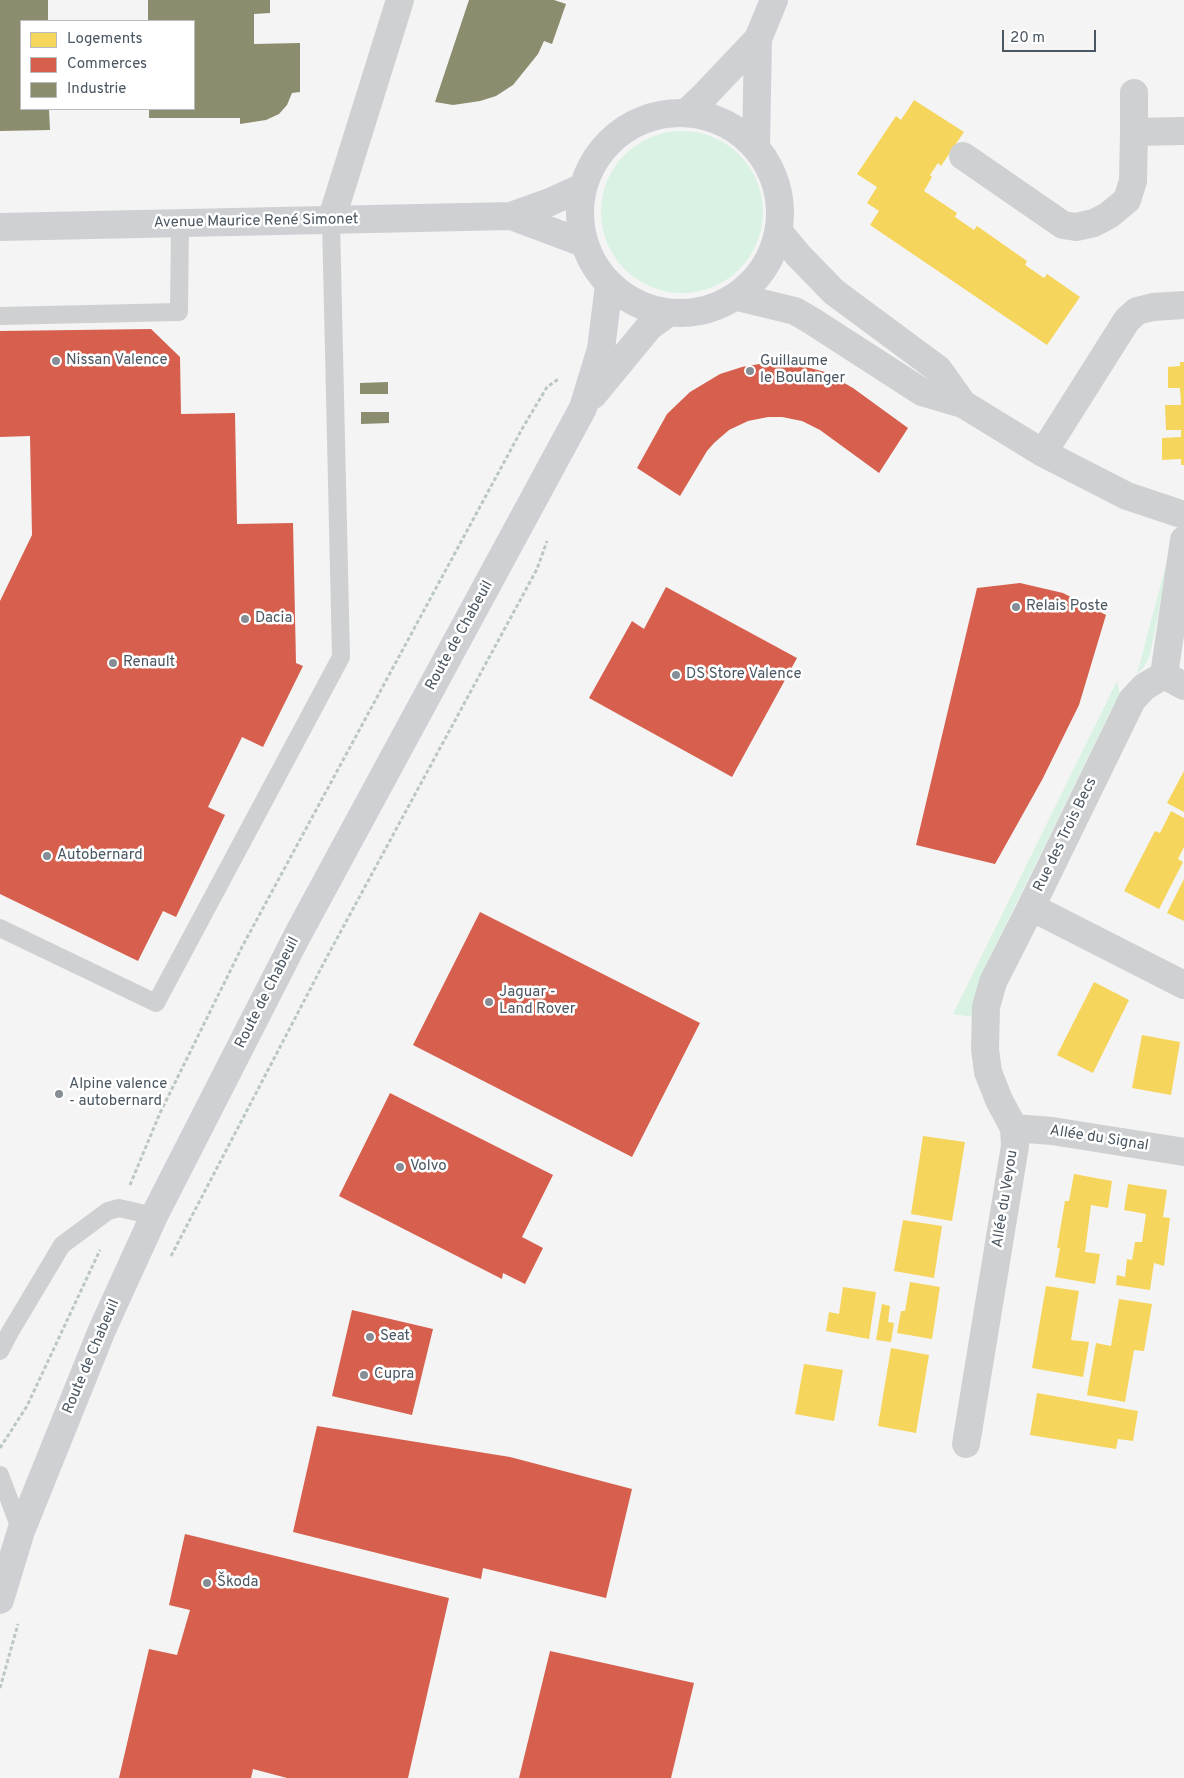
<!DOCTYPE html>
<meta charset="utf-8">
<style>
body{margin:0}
#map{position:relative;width:1184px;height:1778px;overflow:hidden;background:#f4f4f4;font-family:Overpass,sans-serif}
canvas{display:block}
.legend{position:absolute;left:20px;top:20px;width:175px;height:90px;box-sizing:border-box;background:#fff;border:1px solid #b7bbc0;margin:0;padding:6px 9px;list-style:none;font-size:15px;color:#4a5661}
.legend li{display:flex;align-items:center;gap:10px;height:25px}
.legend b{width:25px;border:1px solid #b7bbc0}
.scale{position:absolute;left:1002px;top:30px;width:94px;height:22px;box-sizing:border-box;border:2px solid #4a5661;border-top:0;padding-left:6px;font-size:15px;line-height:18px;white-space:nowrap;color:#4a5661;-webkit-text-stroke:4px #fff;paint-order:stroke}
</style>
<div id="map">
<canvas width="1184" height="1778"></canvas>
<ul class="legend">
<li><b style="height:14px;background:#f6d55c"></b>Logements</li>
<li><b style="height:14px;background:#d6604d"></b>Commerces</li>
<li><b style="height:14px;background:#8c8c6e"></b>Industrie</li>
</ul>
<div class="scale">20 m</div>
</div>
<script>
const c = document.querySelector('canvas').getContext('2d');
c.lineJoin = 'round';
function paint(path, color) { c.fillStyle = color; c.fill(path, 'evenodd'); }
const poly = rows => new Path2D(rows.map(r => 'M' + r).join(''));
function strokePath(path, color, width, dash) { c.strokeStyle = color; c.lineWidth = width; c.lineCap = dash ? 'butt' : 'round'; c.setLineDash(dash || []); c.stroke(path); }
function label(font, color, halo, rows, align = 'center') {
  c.font = font + ' Overpass,sans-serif'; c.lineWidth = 5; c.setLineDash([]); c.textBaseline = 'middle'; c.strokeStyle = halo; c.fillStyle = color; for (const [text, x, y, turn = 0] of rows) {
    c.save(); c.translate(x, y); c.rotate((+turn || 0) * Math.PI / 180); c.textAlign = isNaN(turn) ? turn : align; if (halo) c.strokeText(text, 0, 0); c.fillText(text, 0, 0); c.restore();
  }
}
const green = poly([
 '601 212a81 81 0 1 1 162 0a81 81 0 1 1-162 0Z',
 [1167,561,1166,574,1150,655,1144,667,1137,674],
 [1117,681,1120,695,1113,706,986,965,973,1017,953,1014]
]);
const homes = poly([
 [914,100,964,132,941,166,938,163,930,175,932,177,924,191,957,213,955,217,974,230,977,226,1027,261,1025,265,1044,278,1047,274,1080,297,1047,345,870,225,879,211,867,203,877,187,857,174,896,116,901,120],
 [1180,362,1184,362,1184,465,1181,465,1181,459,1162,460,1162,438,1181,437,1181,430,1166,430,1165,405,1181,405,1180,388,1168,388,1168,367,1180,366],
 [1184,771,1184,812,1167,803],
 [1171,811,1184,818,1184,847,1178,859,1183,862,1159,909,1124,891,1155,831,1160,833],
 [1184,879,1184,921,1167,913],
 [1094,982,1129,1000,1093,1073,1057,1055],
 [1142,1035,1180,1042,1171,1095,1132,1088],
 [923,1136,965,1142,952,1221,911,1214],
 [1074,1174,1112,1181,1108,1208,1091,1205,1085,1252,1100,1254,1095,1284,1055,1277,1060,1248,1057,1248,1065,1201,1069,1201],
 [1128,1184,1167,1190,1163,1217,1170,1218,1164,1266,1154,1263,1150,1290,1116,1285,1117,1275,1125,1277,1127,1259,1132,1260,1135,1242,1142,1242,1146,1214,1124,1210],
 [903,1220,942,1226,934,1278,894,1271],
 [910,1282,940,1287,932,1339,897,1333,901,1311,905,1311],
 [1046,1286,1079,1291,1071,1340,1089,1342,1083,1377,1032,1368],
 [843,1287,876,1292,869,1339,826,1331,829,1312,839,1314],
 [1119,1299,1152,1304,1144,1351,1134,1350,1125,1402,1087,1395,1096,1343,1111,1346],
 [882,1304,890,1306,888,1322,894,1323,891,1342,876,1340],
 [891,1348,929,1355,916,1433,878,1426],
 [804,1364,843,1370,834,1421,795,1414],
 [1037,1393,1138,1411,1133,1441,1118,1439,1116,1449,1030,1435]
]);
const shops = poly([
 [151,329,180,357,181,414,235,413,237,524,293,523,296,663,303,666,263,747,242,737,208,807,225,815,176,917,163,911,138,961,0,894,0,601,32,535,30,436,0,437,0,331],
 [765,363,795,364,825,372,853,388,908,428,879,473,820,430,802,421,782,417,768,417,748,421,729,430,714,443,707,451,680,496,637,468,667,414,690,392,720,374,742,367],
 [1020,583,1063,593,1106,615,1079,705,1042,780,995,864,916,845,977,588],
 [666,587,797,658,732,777,589,698,632,621,644,629],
 [480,912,700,1023,632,1157,413,1045],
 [390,1093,553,1175,522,1237,543,1248,525,1284,503,1273,502,1279,339,1196],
 [352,1310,433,1329,412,1415,332,1396],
 [317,1426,510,1457,632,1489,606,1598,483,1568,481,1579,293,1532],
 [185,1534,449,1598,408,1778,287,1778,253,1769,251,1778,119,1778,149,1649,177,1655,190,1610,169,1605],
 [550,1651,694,1683,671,1778,519,1778]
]);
const industry = poly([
 [0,0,48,0,48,21,21,21,21,109,49,109,50,130,0,131],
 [148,0,270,0,270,13,254,14,254,44,300,43,300,92,292,93,287,105,279,114,266,120,240,124,240,118,149,118,149,109,194,109,194,21,148,21],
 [469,0,554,0,566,4,552,44,544,41,538,54,513,85,496,96,480,101,453,105,435,102],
 [388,382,388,394,360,394,360,383],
 [361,412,389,412,389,423,361,424]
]);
const path = poly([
 [130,1185,160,1113,242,947,522,429,547,387,560,378],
 [171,1256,328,955,537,569,547,541],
 [0,1448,27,1406,100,1250],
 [0,1688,18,1624]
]);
const lane = poly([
 [0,316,179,312,180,224],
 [0,928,156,1003,341,657,331,221],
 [0,1351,10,1332,62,1245,108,1211,119,1208,154,1216],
 [0,1475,21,1531]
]);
const street = poly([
 [1134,93,1134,132],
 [963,156,1063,225,1076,227,1094,223,1109,215,1127,200,1133,181,1134,132,1184,131],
 [331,221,400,0],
 [779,232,798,255,834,292,938,369,963,404],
 [737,297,795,311,812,321,922,392,963,404,1043,453,1127,496,1184,515],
 [1043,453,1127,320,1137,311,1153,307,1184,305],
 [1184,540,1164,675,1184,686],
 [1164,675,1144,687,1132,700,1031,907,1184,985],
 [1014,1128,1052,1131,1184,1152],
 [966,1444,1015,1146,1014,1128,999,1100,988,1072,985,1049,986,1007,993,982,1031,907]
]);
const secondary = poly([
 '580 213a100 100 0 1 1 200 0a100 100 0 1 1-200 0Z',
 [686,113,704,96,758,39,774,0],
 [756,147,758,39],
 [511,216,583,243],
 [0,227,511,216,550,202,583,187],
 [593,395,649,327,667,314],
 [0,1600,21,1531,102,1330,154,1216,297,936,583,408,601,349,609,285]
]);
const markers = [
 [56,361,5,"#868d94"],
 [750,371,5,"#868d94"],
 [1016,607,5,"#868d94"],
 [245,619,5,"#868d94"],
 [113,663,5,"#868d94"],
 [676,675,5,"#868d94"],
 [47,856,5,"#868d94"],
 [489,1002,5,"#868d94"],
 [59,1094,5,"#868d94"],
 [400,1167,5,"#868d94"],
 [370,1337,5,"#868d94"],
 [364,1375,5,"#868d94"],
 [207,1583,5,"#868d94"]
];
const streetNames = [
 ["Avenue Maurice René Simonet",256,222,-1],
 ["Route de Chabeuil",460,636,-61],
 ["Rue des Trois Becs",1066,835,-64],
 ["Route de Chabeuil",268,993,-63],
 ["Allée du Signal",1099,1139,9],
 ["Allée du Veyou",1006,1199,-81],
 ["Route de Chabeuil",92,1357,-67]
];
const poiNames = [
 ["Nissan Valence",66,361],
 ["Guillaume",760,362],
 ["le Boulanger",760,379],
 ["Relais Poste",1026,607],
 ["Dacia",255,619],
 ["Renault",123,663],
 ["DS Store Valence",686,675],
 ["Autobernard",57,856],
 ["Jaguar -",499,993],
 ["Land Rover",499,1010],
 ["Alpine valence",69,1085],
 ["- autobernard",69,1102],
 ["Volvo",410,1167],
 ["Seat",380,1337],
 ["Cupra",374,1375],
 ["Škoda",217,1583]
];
paint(green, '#d9f2e3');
paint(homes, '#f6d55c');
paint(shops, '#d6604d');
paint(industry, '#8c8c6e');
strokePath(path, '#bcc7c4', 3, [4, 2.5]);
strokePath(lane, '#ced0d2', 18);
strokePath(street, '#ced0d2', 28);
strokePath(secondary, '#ced0d4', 28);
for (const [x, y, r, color] of markers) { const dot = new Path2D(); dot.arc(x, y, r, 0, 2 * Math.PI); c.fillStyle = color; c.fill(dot); strokePath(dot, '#fff', 2); }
label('15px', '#4a5661', '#fff', streetNames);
label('15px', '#4a5661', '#fff', poiNames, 'left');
</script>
